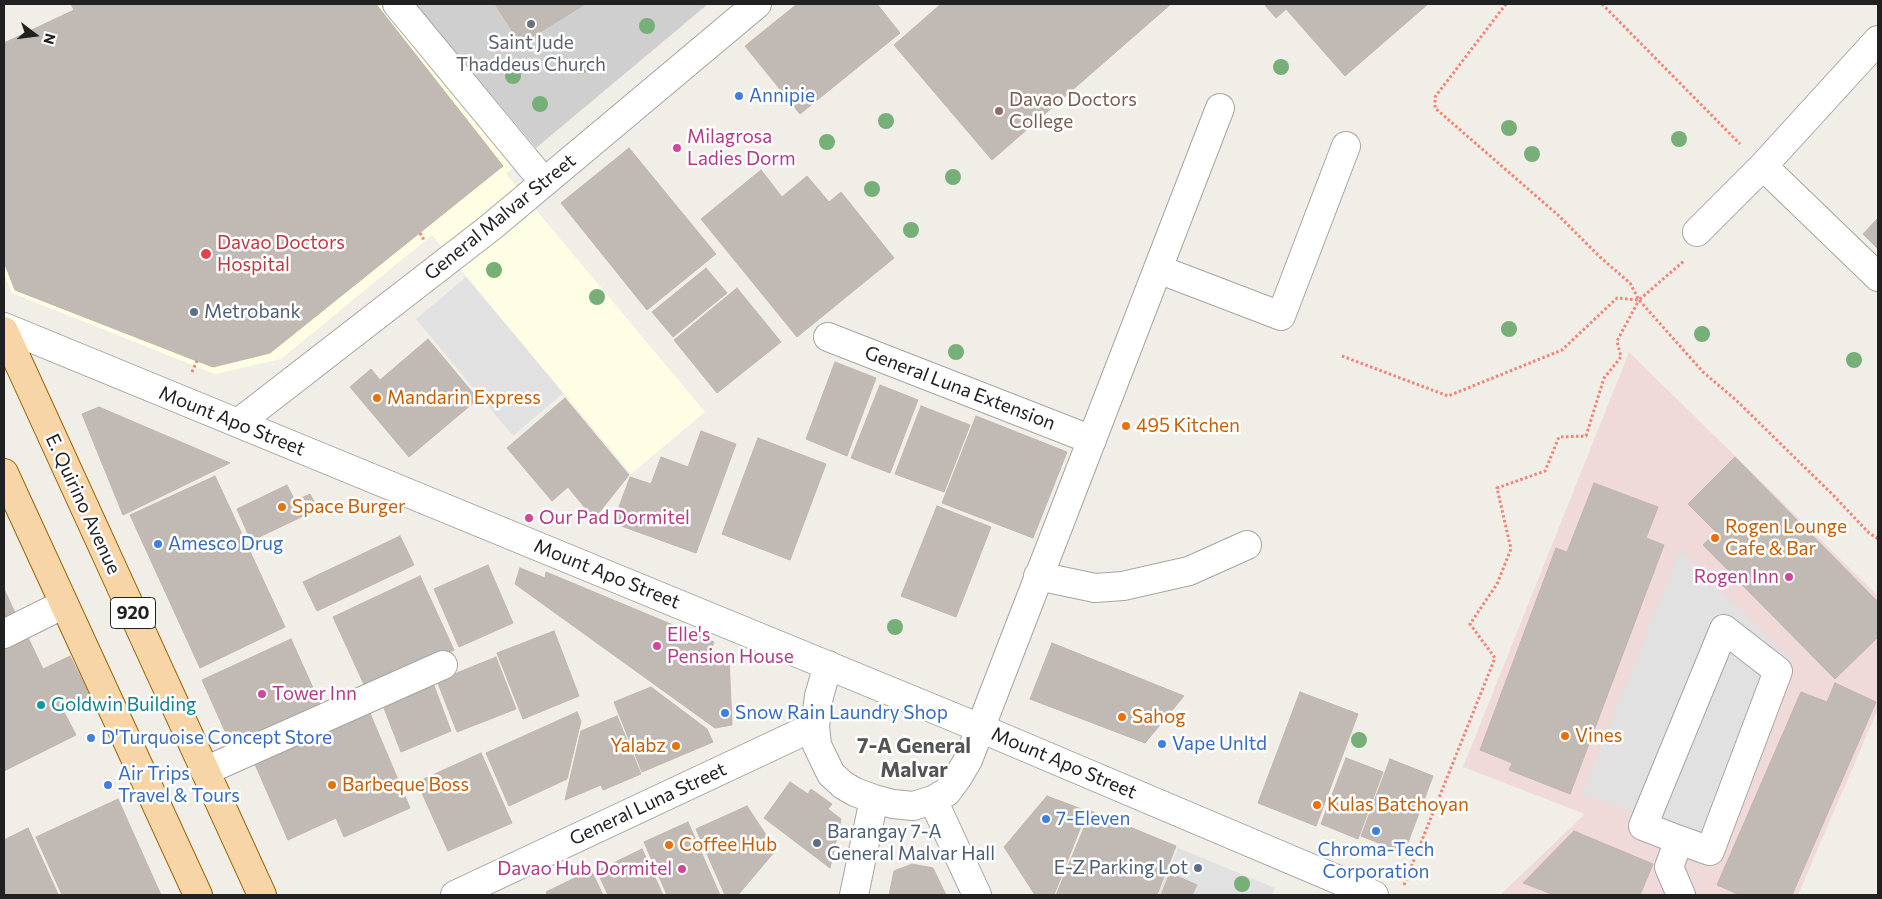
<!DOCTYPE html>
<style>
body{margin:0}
#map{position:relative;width:1882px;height:899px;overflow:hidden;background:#f1eee8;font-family:Commissioner,sans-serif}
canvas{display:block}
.frame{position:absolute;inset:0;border:5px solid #212121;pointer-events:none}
.north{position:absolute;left:10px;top:10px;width:50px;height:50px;-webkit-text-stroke:4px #fff;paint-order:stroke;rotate:105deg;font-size:14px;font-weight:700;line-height:20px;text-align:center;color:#212121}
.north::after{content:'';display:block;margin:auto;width:18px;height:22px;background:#212121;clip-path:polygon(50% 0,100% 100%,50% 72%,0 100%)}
</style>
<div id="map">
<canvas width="1882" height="899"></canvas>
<div class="frame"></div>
<div class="north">N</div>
</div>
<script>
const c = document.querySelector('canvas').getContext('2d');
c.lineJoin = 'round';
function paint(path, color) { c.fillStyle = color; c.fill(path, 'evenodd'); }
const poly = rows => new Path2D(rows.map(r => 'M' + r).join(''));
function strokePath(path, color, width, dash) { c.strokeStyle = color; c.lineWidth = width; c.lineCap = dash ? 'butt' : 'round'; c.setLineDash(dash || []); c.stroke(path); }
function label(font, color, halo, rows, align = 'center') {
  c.font = font + ' Commissioner,sans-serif'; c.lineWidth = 5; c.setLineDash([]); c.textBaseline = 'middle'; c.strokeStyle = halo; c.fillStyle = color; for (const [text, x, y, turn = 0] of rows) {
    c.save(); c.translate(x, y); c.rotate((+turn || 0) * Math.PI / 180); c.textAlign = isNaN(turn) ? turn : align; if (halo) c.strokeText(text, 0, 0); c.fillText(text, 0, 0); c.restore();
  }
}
const commercial = poly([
 [1629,352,1878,596,1878,709,1798,895,1500,895,1585,814,1463,767]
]);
const education = poly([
 [71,4,415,4,536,148,506,174,705,412,631,474,432,235,281,359,215,374,12,293,4,273,4,43,74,10]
]);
const religious = poly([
 [415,4,708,4,536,148]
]);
const parking = poly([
 [466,277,563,393,513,436,416,319],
 [1680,550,1792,661,1718,840,1582,794],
 [1178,848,1275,888,1272,895,1158,895]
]);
const building = poly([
 [71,4,376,4,503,166,270,353,213,367,197,361,15,290,4,262,4,43,74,10,71,4],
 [495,4,585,4,521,44,495,4],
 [797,4,877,4,900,33,800,114,745,46,797,4],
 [941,4,1171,4,992,160,894,45,941,4],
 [1264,4,1428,4,1345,76,1286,9,1276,18,1264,4],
 [629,148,716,254,647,310,561,203,629,148],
 [761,170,782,197,807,176,829,202,841,192,894,258,797,337,701,219,761,170],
 [1878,218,1878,249,1863,234,1878,218],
 [706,268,727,293,673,337,652,312,706,268],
 [737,288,781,342,717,393,674,340,737,288],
 [428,339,478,399,409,457,350,387,371,369,380,380,428,339],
 [835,362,876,378,847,456,806,439,835,362],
 [880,385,918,400,890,473,851,458,880,385],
 [565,398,629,475,594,519,568,487,552,501,507,448,565,398],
 [921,406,970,425,944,492,895,474,921,406],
 [99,407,230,463,123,515,82,414,99,407],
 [976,416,1067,452,1033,538,942,503,976,416],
 [701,431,736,444,696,553,613,523,630,477,651,484,661,457,688,467,701,431],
 [758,438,826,464,790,560,722,534,758,438],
 [1735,457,1878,602,1878,637,1835,679,1703,545,1716,532,1688,504,1735,457],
 [215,476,285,627,200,668,130,515,215,476],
 [1594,483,1658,507,1646,538,1664,545,1570,794,1509,770,1512,763,1480,750,1556,548,1567,552,1594,483],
 [287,485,295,501,310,494,318,509,251,541,237,509,287,485],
 [937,506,991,527,956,617,901,596,937,506],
 [400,536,414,565,317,611,303,582,400,536],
 [488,565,513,623,459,647,434,589,488,565],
 [520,568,545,578,546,572,714,642,711,650,729,658,732,725,715,728,515,584,520,568],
 [420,576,454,650,367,691,333,617,420,576],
 [4,589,18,619,4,626,4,589],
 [25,631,43,669,70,656,91,698,64,712,76,735,4,771,4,642,25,631],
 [554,631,579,696,523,719,497,653,554,631],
 [291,639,322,708,233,749,202,680,291,639],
 [1052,643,1184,696,1145,743,1030,699,1052,643],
 [496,657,516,709,457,732,437,681,496,657],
 [433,683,451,731,401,752,382,703,433,683],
 [1835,683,1876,702,1792,895,1740,895,1717,885,1801,692,1827,702,1835,683],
 [651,687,707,729,713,742,642,772,614,702,651,687],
 [1300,692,1358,714,1316,826,1258,803,1300,692],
 [369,711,410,808,344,837,336,818,288,840,254,762,369,711],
 [577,712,581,721,567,779,509,806,486,753,577,712],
 [617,716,641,774,603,790,601,785,565,800,581,731,617,716],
 [481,753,512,823,448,851,417,782,481,753],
 [1346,758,1383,772,1358,839,1321,824,1346,758],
 [1390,759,1433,776,1404,853,1361,836,1390,759],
 [790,782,808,794,811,789,832,804,828,809,841,819,830,868,764,818,790,782],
 [1047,796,1087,811,1054,895,1035,895,1004,847,1047,796],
 [118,799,161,895,62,895,36,837,118,799],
 [747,806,776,850,738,895,725,895,696,829,747,806],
 [1091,811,1176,846,1157,895,1056,895,1091,811],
 [688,822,720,895,667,895,644,842,688,822],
 [28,828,58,894,56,895,4,895,4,840,28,828],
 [1574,831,1653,864,1640,895,1554,895,1523,883,1574,831],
 [642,849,663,895,608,895,597,871,642,849],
 [912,864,933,868,946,895,889,895,894,871,912,864],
 [591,870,603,895,547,895,546,892,591,870],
 [1170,873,1197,885,1192,895,1161,895,1170,873]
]);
const path = poly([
 [1506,4,1435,97,1435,108,1558,215,1600,257,1630,283,1639,300,1703,372,1736,400,1834,496,1868,532,1878,539],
 [1602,4,1740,144],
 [420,233,424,240],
 [1342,356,1448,396,1562,350,1617,298,1639,300,1685,260],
 [192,372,197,361],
 [1404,885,1495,658,1470,624,1497,584,1511,549,1497,488,1545,471,1559,437,1586,436,1604,378,1621,357,1617,341,1639,300]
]);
const minor = poly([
 [397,4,544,182],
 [1763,166,1878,277],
 [1697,232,1763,166,1878,40],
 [1158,269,1281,316,1346,146],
 [4,327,980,728,1374,895],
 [828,337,1092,440],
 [238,423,491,227,757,4],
 [1038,576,1095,588,1123,586,1189,571,1247,545],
 [4,634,64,604],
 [828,665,819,696,815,726,817,745,831,774,843,785,855,792,874,799,893,804,913,806,933,800,947,792,958,777,968,760,1220,108],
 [205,771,443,665],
 [933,800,977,895],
 [1679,840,1710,851,1778,671,1724,629,1643,826,1679,840,1669,867,1681,895],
 [455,895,815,726],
 [854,895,874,799]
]);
const major = poly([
 [4,331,262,895],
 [4,473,198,895]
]);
const trees = [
 [647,26],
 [580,66],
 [1281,67],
 [513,76],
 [540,104],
 [886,121],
 [1509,128],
 [1679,139],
 [827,142],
 [1532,154],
 [953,177],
 [872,189],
 [911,230],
 [494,270],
 [597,297],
 [1509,329],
 [1702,334],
 [956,352],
 [1854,360],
 [895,627],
 [1359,740],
 [1242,884]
];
const markers = [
 [531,24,5,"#6b7280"],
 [739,96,5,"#3f7fe0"],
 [999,111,5,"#8d6e63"],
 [677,148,5,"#d1479c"],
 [206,254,6,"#e0444e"],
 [194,312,5,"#5c6f8a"],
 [377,398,5,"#e8710a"],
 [1126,426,5,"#e8710a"],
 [282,507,5,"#e8710a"],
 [529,518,5,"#d1479c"],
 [1715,538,5,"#e8710a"],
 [158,544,5,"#3f7fe0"],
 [1789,577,5,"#d1479c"],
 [657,646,5,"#d1479c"],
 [262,694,5,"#d1479c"],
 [41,705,5,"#0f9aa8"],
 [725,713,5,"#3f7fe0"],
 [1122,717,5,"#e8710a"],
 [1565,736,5,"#e8710a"],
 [91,738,5,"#3f7fe0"],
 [1162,744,5,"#3f7fe0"],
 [676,746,5,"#e8710a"],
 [108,785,5,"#3f7fe0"],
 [332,785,5,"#e8710a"],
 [1317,805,5,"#e8710a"],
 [1046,819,5,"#3f7fe0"],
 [1376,831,5,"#3f7fe0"],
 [817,843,5,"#5c6f8a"],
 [669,845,5,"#e8710a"],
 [1198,868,5,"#5c6f8a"],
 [682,869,5,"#d1479c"]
];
const shields = [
 [133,613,45]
];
const shieldNames = [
 ["920",133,613]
];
const worshipNames = [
 ["Saint Jude",531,43],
 ["Thaddeus Church",531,65]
];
const shopNames = [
 ["Annipie",749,96],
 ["Amesco Drug",168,544],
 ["Snow Rain Laundry Shop",735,713],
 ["D'Turquoise Concept Store",101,738],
 ["Vape Unltd",1172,744],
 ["Air Trips",118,774],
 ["Travel & Tours",118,796],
 ["7-Eleven",1056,819],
 ["Chroma-Tech",1376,850,"center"],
 ["Corporation",1376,872,"center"]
];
const educationNames = [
 ["Davao Doctors",1009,100],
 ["College",1009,122]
];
const hotelNames = [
 ["Milagrosa",687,137],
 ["Ladies Dorm",687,159],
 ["Our Pad Dormitel",539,518],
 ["Rogen Inn",1779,577,"right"],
 ["Elle's",667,635],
 ["Pension House",667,657],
 ["Tower Inn",272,694],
 ["Davao Hub Dormitel",672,869,"right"]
];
const streetNames = [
 ["General Malvar Street",500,217,-39],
 ["General Luna Extension",960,388,21],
 ["Mount Apo Street",232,421,22],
 ["E. Quirino Avenue",83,504,65],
 ["Mount Apo Street",607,574,22],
 ["Mount Apo Street",1064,763,23],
 ["General Luna Street",648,804,-25]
];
const healthNames = [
 ["Davao Doctors",217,243],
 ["Hospital",217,265]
];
const serviceNames = [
 ["Metrobank",204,312],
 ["Barangay 7-A",827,832],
 ["General Malvar Hall",827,854],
 ["E-Z Parking Lot",1188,868,"right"]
];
const foodNames = [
 ["Mandarin Express",387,398],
 ["495 Kitchen",1136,426],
 ["Space Burger",292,507],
 ["Rogen Lounge",1725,527],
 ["Cafe & Bar",1725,549],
 ["Sahog",1132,717],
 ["Vines",1575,736],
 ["Yalabz",666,746,"right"],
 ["Barbeque Boss",342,785],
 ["Kulas Batchoyan",1327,805],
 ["Coffee Hub",679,845]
];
const cultureNames = [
 ["Goldwin Building",51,705]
];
const quarterNames = [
 ["7-A General",914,746],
 ["Malvar",914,770]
];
paint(commercial, '#f0dad9');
paint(education, '#fefee4');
paint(religious, '#cfcfcf');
paint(parking, '#e1e1e1');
paint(building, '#c1bab4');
strokePath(building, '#c2b5ab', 1);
strokePath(minor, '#a5a5a5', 30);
strokePath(major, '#966708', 30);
strokePath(path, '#f38376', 3, [2.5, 2.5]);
strokePath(minor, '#fff', 28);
strokePath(major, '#f8d5a6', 28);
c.fillStyle = '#76af77';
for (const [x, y] of trees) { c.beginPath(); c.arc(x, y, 8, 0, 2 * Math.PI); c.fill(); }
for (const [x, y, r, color] of markers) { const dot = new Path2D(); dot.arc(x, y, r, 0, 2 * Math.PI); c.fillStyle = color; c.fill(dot); strokePath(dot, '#fff', 2); }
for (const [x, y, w] of shields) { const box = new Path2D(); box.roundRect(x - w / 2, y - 15.5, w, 31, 4); c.fillStyle = '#fff'; c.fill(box); strokePath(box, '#212121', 1); }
label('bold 18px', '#212121', null, shieldNames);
label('19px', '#5b616d', '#fff', worshipNames);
label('19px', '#366cbe', '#fff', shopNames, 'left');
label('19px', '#785e54', '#fff', educationNames, 'left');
label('19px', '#b23c85', '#fff', hotelNames, 'left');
label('19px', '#212121', '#fff', streetNames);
label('19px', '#be3a42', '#fff', healthNames, 'left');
label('19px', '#4e5e75', '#fff', serviceNames, 'left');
label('19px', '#c56008', '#fff', foodNames, 'left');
label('19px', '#0d838f', '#fff', cultureNames, 'left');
label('bold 21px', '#545454', '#fff', quarterNames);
</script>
